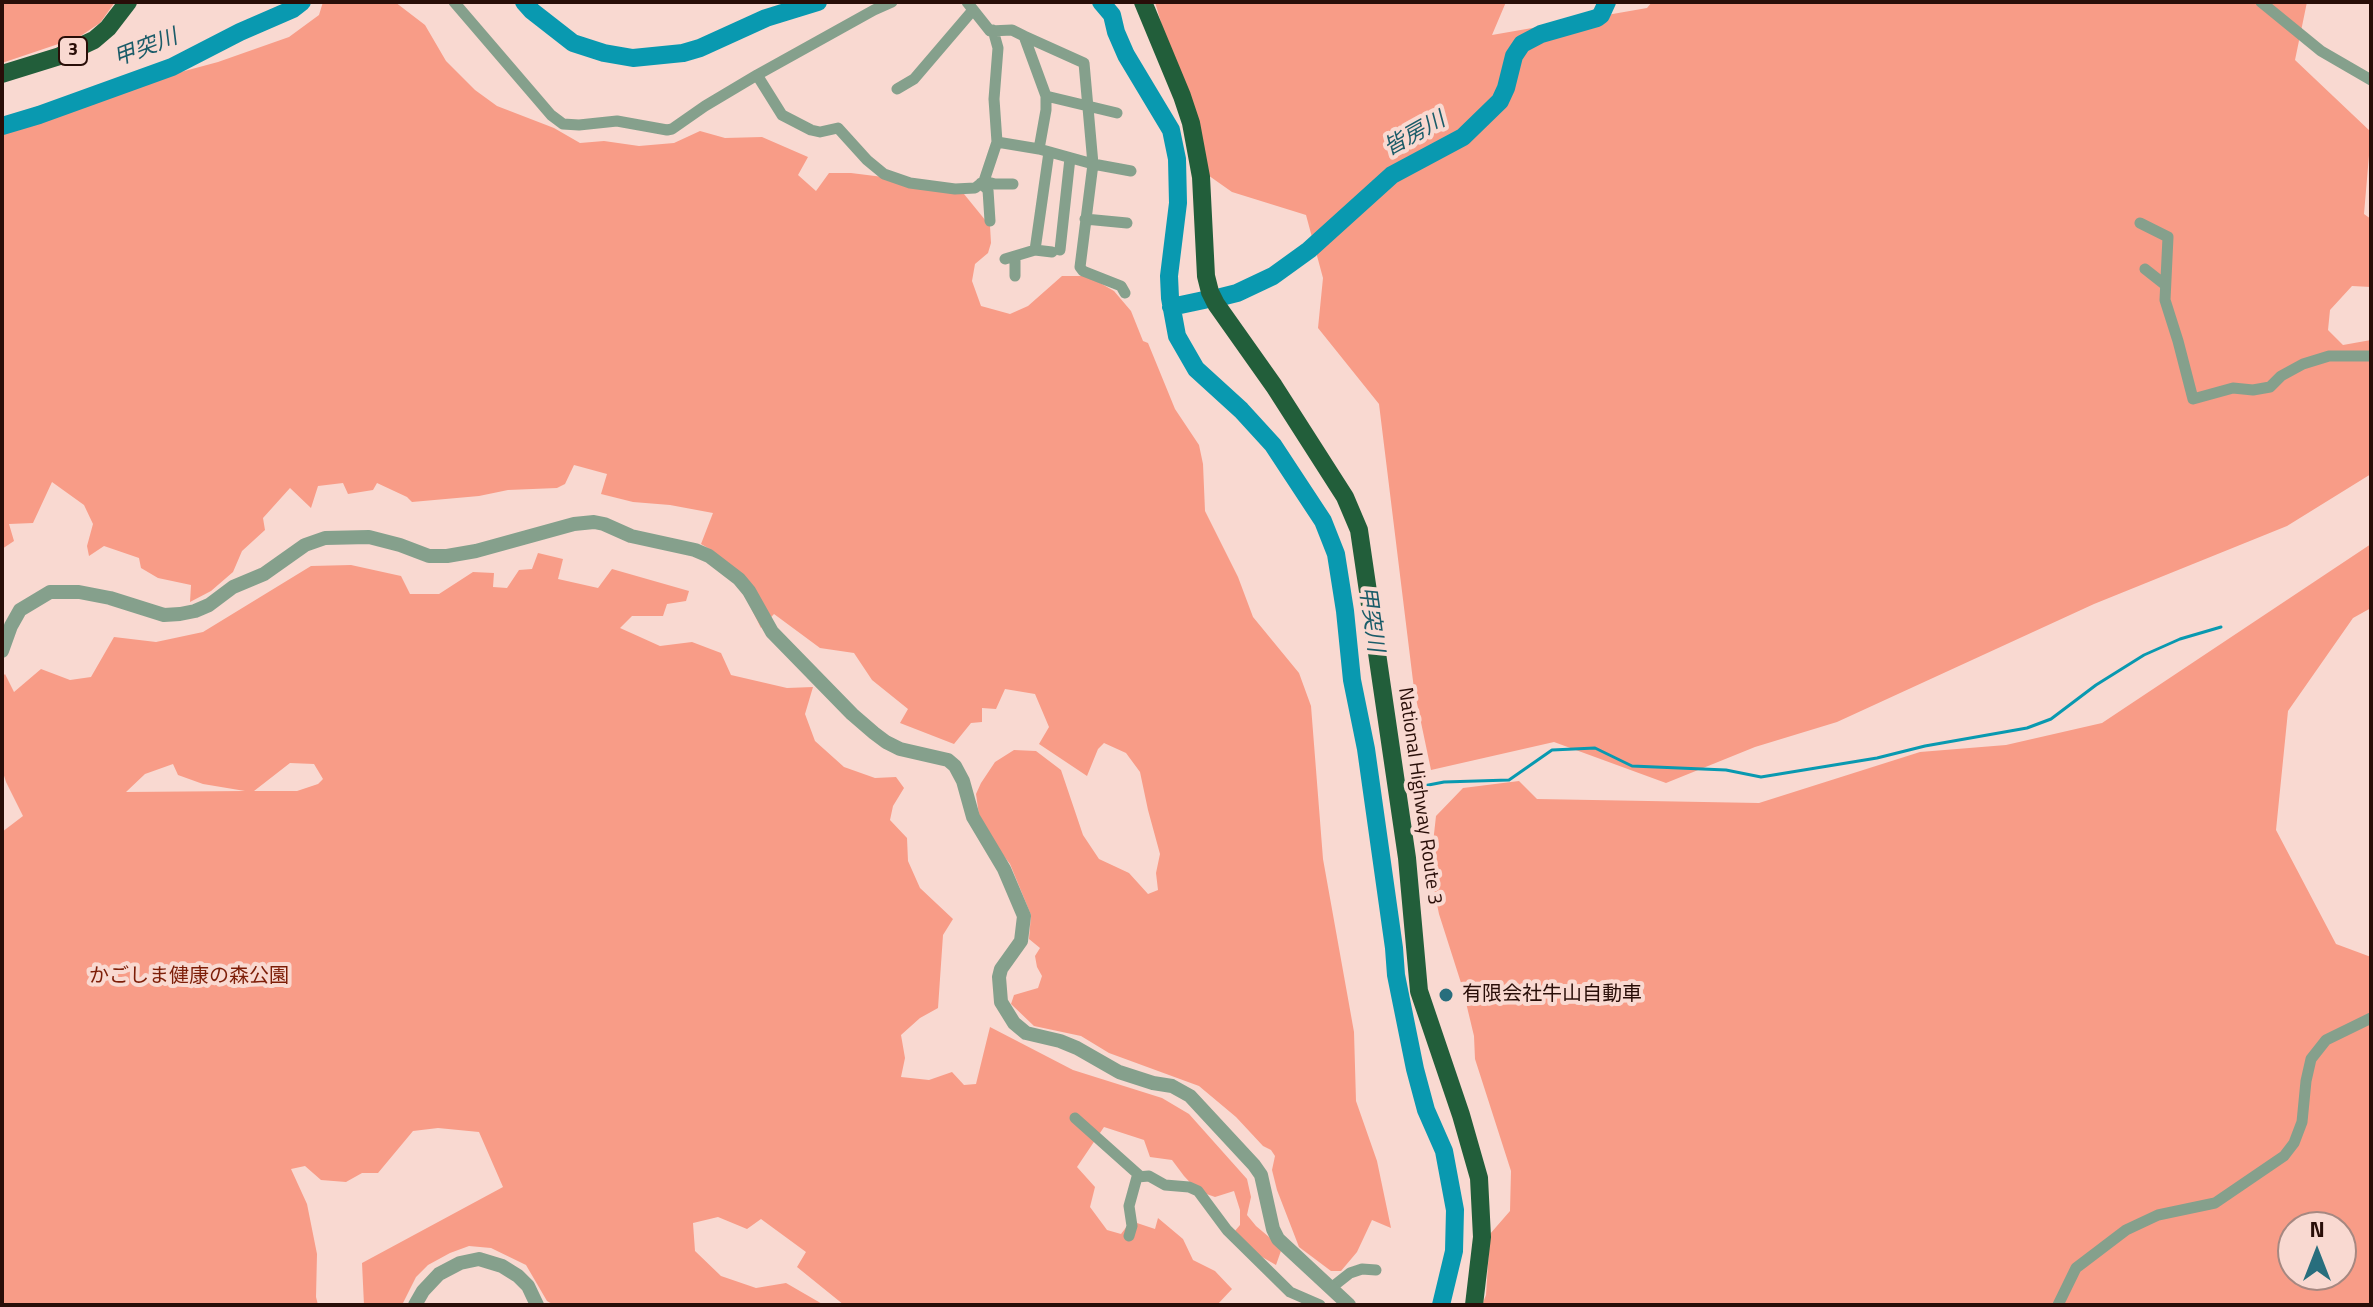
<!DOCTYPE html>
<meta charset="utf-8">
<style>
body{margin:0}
#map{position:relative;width:2373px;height:1307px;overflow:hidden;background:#f9d9d1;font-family:"Titillium Web",sans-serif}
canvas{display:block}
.frame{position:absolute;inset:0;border:4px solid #290e08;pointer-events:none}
.north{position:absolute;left:2277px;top:1211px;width:80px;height:80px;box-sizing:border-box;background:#f9d9d1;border:2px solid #a68881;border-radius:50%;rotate:0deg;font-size:22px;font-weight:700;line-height:32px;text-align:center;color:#290e08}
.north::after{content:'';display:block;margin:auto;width:28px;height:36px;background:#286e7d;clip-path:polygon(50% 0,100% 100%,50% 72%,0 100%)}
</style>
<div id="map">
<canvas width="2373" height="1307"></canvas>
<div class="frame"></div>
<div class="north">N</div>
</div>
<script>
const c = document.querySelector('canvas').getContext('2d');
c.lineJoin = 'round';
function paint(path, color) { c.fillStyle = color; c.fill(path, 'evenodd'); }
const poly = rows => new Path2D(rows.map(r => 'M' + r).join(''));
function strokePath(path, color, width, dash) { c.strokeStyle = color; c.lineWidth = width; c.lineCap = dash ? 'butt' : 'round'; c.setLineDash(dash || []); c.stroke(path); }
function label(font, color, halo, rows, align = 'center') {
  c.font = font + ' "Titillium Web","Noto Sans JP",sans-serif'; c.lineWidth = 8; c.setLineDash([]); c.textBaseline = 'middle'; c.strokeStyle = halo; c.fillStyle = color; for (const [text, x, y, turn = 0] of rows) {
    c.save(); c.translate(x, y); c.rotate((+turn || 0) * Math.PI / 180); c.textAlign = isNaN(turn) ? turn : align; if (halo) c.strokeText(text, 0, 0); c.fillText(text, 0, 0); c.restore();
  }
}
const green = poly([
 [2,2,115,2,100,23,79,37,2,63],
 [323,2,395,2,425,25,446,61,475,90,497,106,554,128,580,143,604,141,639,146,674,143,700,131,725,138,762,137,808,157,798,175,816,191,829,173,851,173,883,177,964,194,990,226,991,243,988,253,975,264,972,281,981,306,1010,314,1028,306,1062,276,1088,276,1114,291,1131,311,1143,341,1148,343,1175,409,1199,445,1203,464,1205,511,1238,577,1253,617,1299,673,1311,706,1323,859,1354,1032,1356,1101,1377,1161,1391,1228,1372,1220,1357,1252,1341,1271,1331,1271,1299,1247,1277,1190,1272,1170,1275,1156,1271,1150,1263,1146,1236,1117,1199,1086,1109,1053,1081,1036,1034,1026,1011,1004,1014,995,1038,988,1042,976,1037,967,1035,956,1040,948,1029,939,1031,915,1010,864,993,842,979,815,976,794,981,783,995,762,1014,750,1036,751,1061,770,1083,835,1099,859,1129,873,1148,894,1158,890,1156,873,1160,854,1148,810,1140,772,1126,753,1104,743,1098,749,1087,776,1039,744,1049,727,1035,694,1005,689,996,709,982,708,982,722,971,723,954,744,900,723,908,709,872,680,854,653,820,648,774,614,761,628,747,600,713,551,701,544,713,513,670,505,633,502,601,494,607,474,574,465,565,484,557,488,508,490,479,496,412,502,407,497,377,483,373,490,348,494,343,483,318,486,311,508,290,488,263,518,265,530,242,551,233,572,211,591,190,602,191,585,158,578,141,568,139,558,104,546,89,556,87,546,93,524,84,505,52,482,33,523,9,524,14,541,2,549,2,134,99,94,218,62,289,37,319,15],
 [1155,2,1506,2,1492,35,1647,8,1652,2,2307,2,2295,60,2371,132,2364,214,2371,219,2371,287,2352,286,2330,310,2328,330,2343,345,2371,340,2371,474,2287,526,2094,604,1837,722,1755,747,1666,783,1554,742,1431,770,1414,689,1379,404,1318,328,1323,278,1306,215,1232,192,1205,173],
 [2371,544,2371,608,2353,618,2288,711,2276,830,2336,944,2371,957,2371,1305,1482,1305,1486,1295,1490,1234,1510,1211,1511,1171,1475,1059,1474,1036,1462,986,1439,914,1430,870,1436,816,1463,788,1519,781,1537,799,1759,803,1920,752,2006,745,2102,723],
 [2293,1227,2341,1227,2341,1275,2293,1275],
 [538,553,563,559,558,579,598,588,612,569,689,591,686,601,667,604,663,616,632,616,620,628,660,646,692,642,721,653,731,675,787,688,813,687,805,714,815,741,844,767,875,778,896,777,904,788,893,806,890,820,907,838,908,861,920,888,953,919,943,935,938,1008,920,1018,901,1035,905,1058,901,1077,929,1080,952,1072,964,1085,976,1084,990,1027,1073,1070,1162,1098,1189,1114,1247,1179,1251,1197,1247,1215,1256,1226,1282,1248,1276,1265,1229,1238,1240,1225,1240,1210,1234,1191,1215,1197,1198,1191,1184,1176,1172,1160,1150,1157,1144,1140,1104,1127,1077,1167,1095,1187,1090,1207,1107,1230,1121,1234,1131,1221,1155,1229,1158,1218,1183,1239,1193,1260,1215,1271,1232,1289,1217,1305,844,1305,797,1267,806,1252,761,1219,747,1229,718,1217,693,1223,695,1251,721,1276,756,1288,786,1283,824,1305,554,1305,547,1301,526,1265,491,1248,469,1246,450,1253,428,1265,416,1277,402,1305,364,1305,362,1263,503,1187,479,1132,438,1128,413,1131,378,1173,362,1173,346,1182,321,1180,305,1166,291,1169,307,1204,317,1254,316,1297,318,1305,2,1305,2,832,23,816,6,782,2,769,2,677,5,674,14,692,41,669,70,680,91,677,114,637,156,642,203,632,311,566,351,565,401,576,410,594,439,594,473,572,494,573,493,587,507,588,519,570,532,569],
 [290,763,314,764,323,779,318,784,297,791,254,791],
 [173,764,178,775,203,784,245,791,126,792,145,774]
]);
const stream = poly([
 [154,2,156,2],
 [1413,788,1444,782,1509,780,1552,750,1595,748,1632,766,1726,770,1761,777,1877,758,1925,746,2027,728,2051,719,2096,685,2144,655,2180,639,2221,627]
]);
const river = poly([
 [524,2,532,11,573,43,604,53,633,58,683,53,700,48,766,18,818,2],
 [1101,2,1112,15,1116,32,1126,55,1171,130,1177,159,1178,203,1169,276,1170,298,1177,336,1196,369,1241,410,1273,445,1323,521,1336,554,1345,611,1352,680,1366,749,1394,948,1396,975,1415,1069,1426,1110,1444,1151,1455,1210,1454,1251,1441,1305],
 [2,126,39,115,172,67,240,32,293,9,302,2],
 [1221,297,1237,293,1273,276,1309,250,1392,175,1463,137,1500,101,1506,88,1514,56,1522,44,1541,34,1597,18,1601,15,1607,2],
 [1171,307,1204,300]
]);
const minor = poly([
 [454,2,551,115,563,124,579,125,617,121,667,130,672,129,705,106,757,75,874,10,892,2],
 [967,2,990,31,1012,30,1024,36,1046,96,1046,110,1039,149,1093,164,1080,267,1083,271,1121,286,1125,293],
 [2261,2,2321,51,2371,80],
 [993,30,998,48,994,99,997,142],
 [1024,36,1084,63,1093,164,1131,171],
 [757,75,782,115,811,130,820,132,838,128,867,160,884,174,910,183,955,189,975,188,984,181,997,142,1039,149],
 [897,89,914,79,973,10],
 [1046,96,1117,113],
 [1049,152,1035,250,1052,252],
 [984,181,995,184,1013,184],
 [981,183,988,190,990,221],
 [1085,219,1127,223],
 [2140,223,2168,237,2165,300,2178,341,2193,399,2233,388,2253,390,2270,387,2281,376,2303,364,2329,356,2371,356],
 [1060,250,1070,158],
 [1005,259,1035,250],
 [2145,269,2164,284],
 [1015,276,1015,256],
 [1075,1118,1140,1176],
 [1129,1236,1132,1226,1129,1206,1137,1177,1149,1176,1165,1185,1189,1187,1198,1191,1227,1230,1290,1292,1320,1305],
 [1331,1288,1350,1273,1362,1269,1376,1270],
 [2058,1305,2076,1268,2126,1230,2158,1215,2215,1203,2284,1156,2294,1143,2302,1122,2306,1081,2311,1059,2326,1040,2371,1018]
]);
const tertiary = poly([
 [2,651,11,626,20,610,50,592,79,592,110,598,164,615,180,614,195,611,209,605,233,587,264,574,305,545,325,538,369,537,400,545,429,556,447,556,476,551,574,524,594,522,604,524,631,536,695,550,709,556,739,579,749,591,772,632,852,714,874,733,886,742,900,749,948,760,955,766,963,781,973,817,1004,869,1024,916,1021,941,1001,969,999,977,1001,1002,1014,1023,1026,1033,1060,1041,1077,1048,1119,1072,1153,1083,1172,1086,1190,1096,1254,1165,1261,1175,1273,1229,1278,1239,1349,1305],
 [415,1305,423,1291,439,1274,460,1263,479,1259,502,1266,518,1276,528,1286,537,1305]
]);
const trunk = poly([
 [1143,2,1182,96,1191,123,1201,177,1206,276,1210,292,1216,304,1274,386,1345,497,1359,530,1407,858,1419,991,1461,1115,1479,1178,1482,1237,1474,1305],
 [2,74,60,56,94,40,108,28,128,2]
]);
const markers = [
 [1446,995,8,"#286e7d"]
];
const shields = [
 [73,51,28]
];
const shieldNames = [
 ["3",73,51]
];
const streetNames = [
 ["National Highway Route 3",1419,796,82]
];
const parkNames = [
 ["かごしま健康の森公園",189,977]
];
const poiNames = [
 ["有限会社牛山自動車",1462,995]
];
const waterNames = [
 ["甲突川",146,49,-21],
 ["皆房川",1415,135,-29],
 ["甲突川",1370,619,82]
];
paint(green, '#f89c87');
strokePath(stream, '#0999b0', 3);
strokePath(river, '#0999b0', 18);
strokePath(minor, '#85a08c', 11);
strokePath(tertiary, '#85a08c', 14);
strokePath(trunk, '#225e3a', 18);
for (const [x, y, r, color] of markers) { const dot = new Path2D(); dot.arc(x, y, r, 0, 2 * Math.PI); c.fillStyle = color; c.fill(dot); strokePath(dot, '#f9d9d1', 3); }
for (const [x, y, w] of shields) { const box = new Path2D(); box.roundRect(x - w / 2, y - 14, w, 28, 6); c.fillStyle = '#f9d9d1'; c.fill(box); strokePath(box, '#290e08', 2); }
label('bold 18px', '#290e08', null, shieldNames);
label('20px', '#290e08', '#f9d9d1', streetNames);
label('20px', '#7d1e08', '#f9d9d1', parkNames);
label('20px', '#290e08', '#f9d9d1', poiNames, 'left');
label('italic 22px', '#1b5c69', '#f9d9d1', waterNames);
</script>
